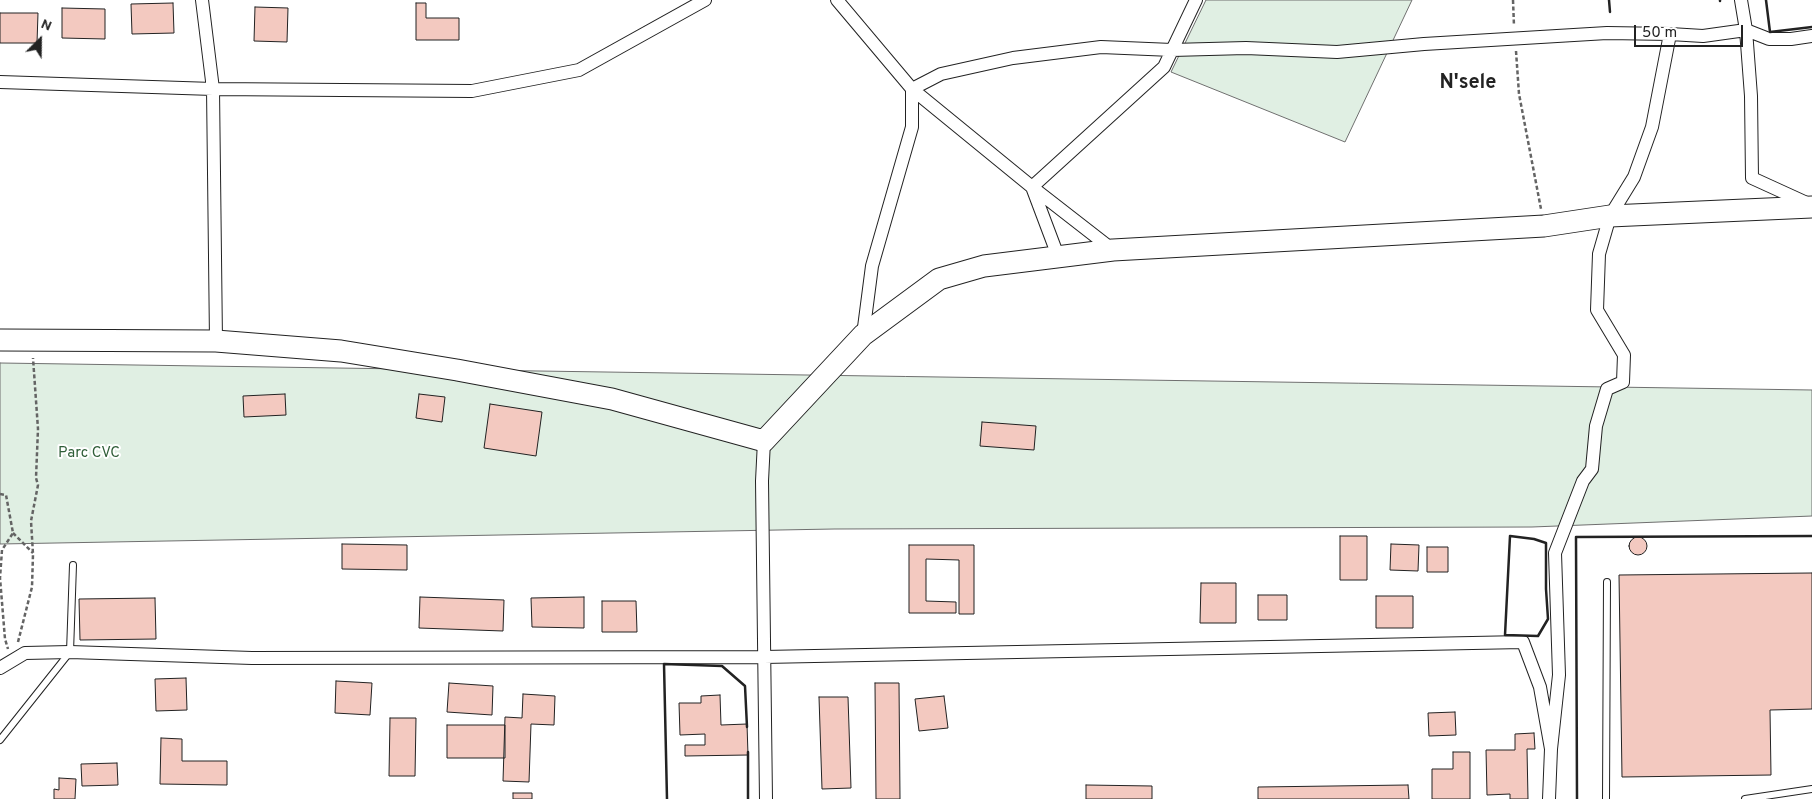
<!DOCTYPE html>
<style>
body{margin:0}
#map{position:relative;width:1812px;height:799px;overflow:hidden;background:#fff;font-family:Overpass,sans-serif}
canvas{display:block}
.north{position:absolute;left:15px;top:15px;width:50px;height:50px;-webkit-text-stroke:4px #fff;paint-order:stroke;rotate:23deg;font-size:14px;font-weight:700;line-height:20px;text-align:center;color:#222}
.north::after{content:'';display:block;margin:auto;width:18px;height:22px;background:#222;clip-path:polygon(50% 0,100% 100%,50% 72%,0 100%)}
.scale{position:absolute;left:1634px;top:25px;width:109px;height:22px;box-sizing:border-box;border:2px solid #222;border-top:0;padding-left:6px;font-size:15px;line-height:18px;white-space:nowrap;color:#222;-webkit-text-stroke:4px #fff;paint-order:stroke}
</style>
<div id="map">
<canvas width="1812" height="799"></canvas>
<div class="north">N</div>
<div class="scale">50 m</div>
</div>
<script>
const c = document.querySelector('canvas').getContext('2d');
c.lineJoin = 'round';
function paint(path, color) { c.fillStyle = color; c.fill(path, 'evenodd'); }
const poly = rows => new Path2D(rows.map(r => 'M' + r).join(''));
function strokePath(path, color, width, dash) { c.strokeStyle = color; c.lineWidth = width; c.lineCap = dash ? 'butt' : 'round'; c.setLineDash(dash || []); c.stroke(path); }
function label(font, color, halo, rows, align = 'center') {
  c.font = font + ' Overpass,sans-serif'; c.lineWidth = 4; c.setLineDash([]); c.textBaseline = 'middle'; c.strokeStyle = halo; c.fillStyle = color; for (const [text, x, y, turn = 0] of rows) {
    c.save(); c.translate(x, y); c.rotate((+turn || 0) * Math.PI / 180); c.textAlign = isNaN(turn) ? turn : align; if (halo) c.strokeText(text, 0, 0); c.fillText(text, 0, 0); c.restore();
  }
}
const green = poly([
 [1206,0,1412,0,1345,142,1171,72,1206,0],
 [0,363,1812,390,1812,516,1532,527,834,529,0,544,0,363]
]);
const building = poly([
 [173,3,174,33,132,34,131,4,173,3],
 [416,3,426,3,426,18,459,18,459,40,416,40,416,3],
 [255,7,288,8,287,42,254,41,255,7],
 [62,8,105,9,105,39,62,38,62,8],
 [0,13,38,13,37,43,0,43,0,13],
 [285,394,286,415,244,417,243,396,285,394],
 [419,394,445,397,442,422,416,418,419,394],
 [490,404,542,412,536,456,484,448,490,404],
 [982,422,1036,426,1034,450,980,446,982,422],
 [1340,536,1367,536,1367,580,1340,580,1340,536],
 '1629 546a9 9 0 1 1 18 0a9 9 0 1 1-18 0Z',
 [342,544,407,545,407,570,342,569,342,544],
 [1391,544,1419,545,1418,571,1390,570,1391,544],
 [909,545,974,545,974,614,959,614,959,560,926,559,926,601,956,602,956,613,909,613,909,545],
 [1427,547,1448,547,1448,572,1427,572,1427,547],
 [1812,573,1812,709,1770,710,1771,775,1622,777,1619,575,1812,573],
 [1201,583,1236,583,1236,623,1200,623,1201,583],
 [1258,595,1287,595,1287,620,1258,620,1258,595],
 [1376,596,1413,596,1413,628,1376,628,1376,596],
 [420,597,504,600,503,631,419,628,420,597],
 [584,597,584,628,532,627,531,598,584,597],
 [155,598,156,639,80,640,79,599,155,598],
 [602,601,636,601,637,632,602,632,602,601],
 [186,678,187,710,156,711,155,679,186,678],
 [336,681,372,683,370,715,335,713,336,681],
 [449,683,493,686,492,715,447,712,449,683],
 [875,683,899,683,900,799,876,799,875,683],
 [523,694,555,696,554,725,531,724,529,782,503,781,505,717,522,718,523,694],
 [720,695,721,725,747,724,748,755,685,756,685,745,705,745,705,734,680,735,679,703,701,703,701,696,720,695],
 [944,696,948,728,919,731,915,699,944,696],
 [819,697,848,697,851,788,822,789,819,697],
 [1455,712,1456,735,1429,736,1428,713,1455,712],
 [390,718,416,718,415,776,389,776,390,718],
 [447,725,505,725,505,758,447,758,447,725],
 [1534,733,1535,749,1527,749,1528,799,1510,799,1510,794,1487,795,1486,750,1515,750,1515,734,1534,733],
 [161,738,182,739,182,761,227,761,227,785,160,784,161,738],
 [1453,752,1470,752,1470,799,1432,799,1432,769,1453,769,1453,752],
 [117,763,118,785,82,786,81,764,117,763],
 [59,778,76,779,75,799,54,799,54,789,59,790,59,778],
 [1086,785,1152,786,1152,799,1086,799,1086,785],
 [1408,785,1409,799,1258,799,1258,787,1408,785],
 [513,793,532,793,532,799,513,799,513,793]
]);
const path = poly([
 [1513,0,1514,26],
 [1516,51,1519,94,1541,209],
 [0,494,6,495,13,533,2,550,0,578,5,639,8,649],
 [13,533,33,553],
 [18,642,32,587,33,554,31,521,38,485,36,478,38,429,33,358]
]);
const lane = poly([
 [0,740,70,652,73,565],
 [1606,799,1607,582],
 [1745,799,1812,789]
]);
const street = poly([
 [202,0,213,89,216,341],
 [837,0,912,89,1032,187,1113,250],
 [0,82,213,89,472,91,579,70,705,0],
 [912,89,941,74,1013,58,1101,47,1172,50,1246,48,1337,52,1424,44,1607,33,1670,34],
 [1809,204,1752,178,1751,96,1746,30,1769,39,1791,39,1812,36],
 [1058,256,1032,187,1164,67,1196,0],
 [863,335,872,266,912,127,912,89],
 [764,441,762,481,766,799],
 [0,668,25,653,70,652,252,658,764,657,1523,642,1540,687,1551,749],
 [1549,799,1551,749,1559,675,1555,553,1583,481,1592,469,1596,426,1607,389,1623,382,1624,355,1597,310,1599,254,1610,216,1634,177,1652,127,1670,34,1703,36,1746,30,1741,0]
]);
const primary = poly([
 [0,340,216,341,341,351,457,370,612,399,764,441,863,335,939,279,984,266,1113,250,1544,226,1610,216,1812,207]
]);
const wall = poly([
 [1609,0,1610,12],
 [1720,0,1720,1],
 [1766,0,1770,32,1812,27],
 [1510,536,1534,539,1546,543,1546,589,1548,619,1538,636,1505,635,1510,536],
 [667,799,664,664,722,666,745,686,747,727],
 [748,799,748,752],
 [1577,799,1576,537,1812,536]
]);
const parkNames = [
 ["Parc CVC",89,454]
];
const districtNames = [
 ["N'sele",1468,84]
];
paint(green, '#e0efe3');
strokePath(green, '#6f6f6f', 1);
paint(building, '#f3c9c0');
strokePath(building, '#222', 1);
strokePath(lane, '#222', 8);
strokePath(street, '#222', 14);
strokePath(primary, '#222', 23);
strokePath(path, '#646464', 2.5, [4, 2.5]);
strokePath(lane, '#fff', 6);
strokePath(street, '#fff', 12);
strokePath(primary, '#fff', 21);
strokePath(wall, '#222', 2.5);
label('15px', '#2f5e38', '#fff', parkNames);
label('bold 20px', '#222', '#fff', districtNames);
</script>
